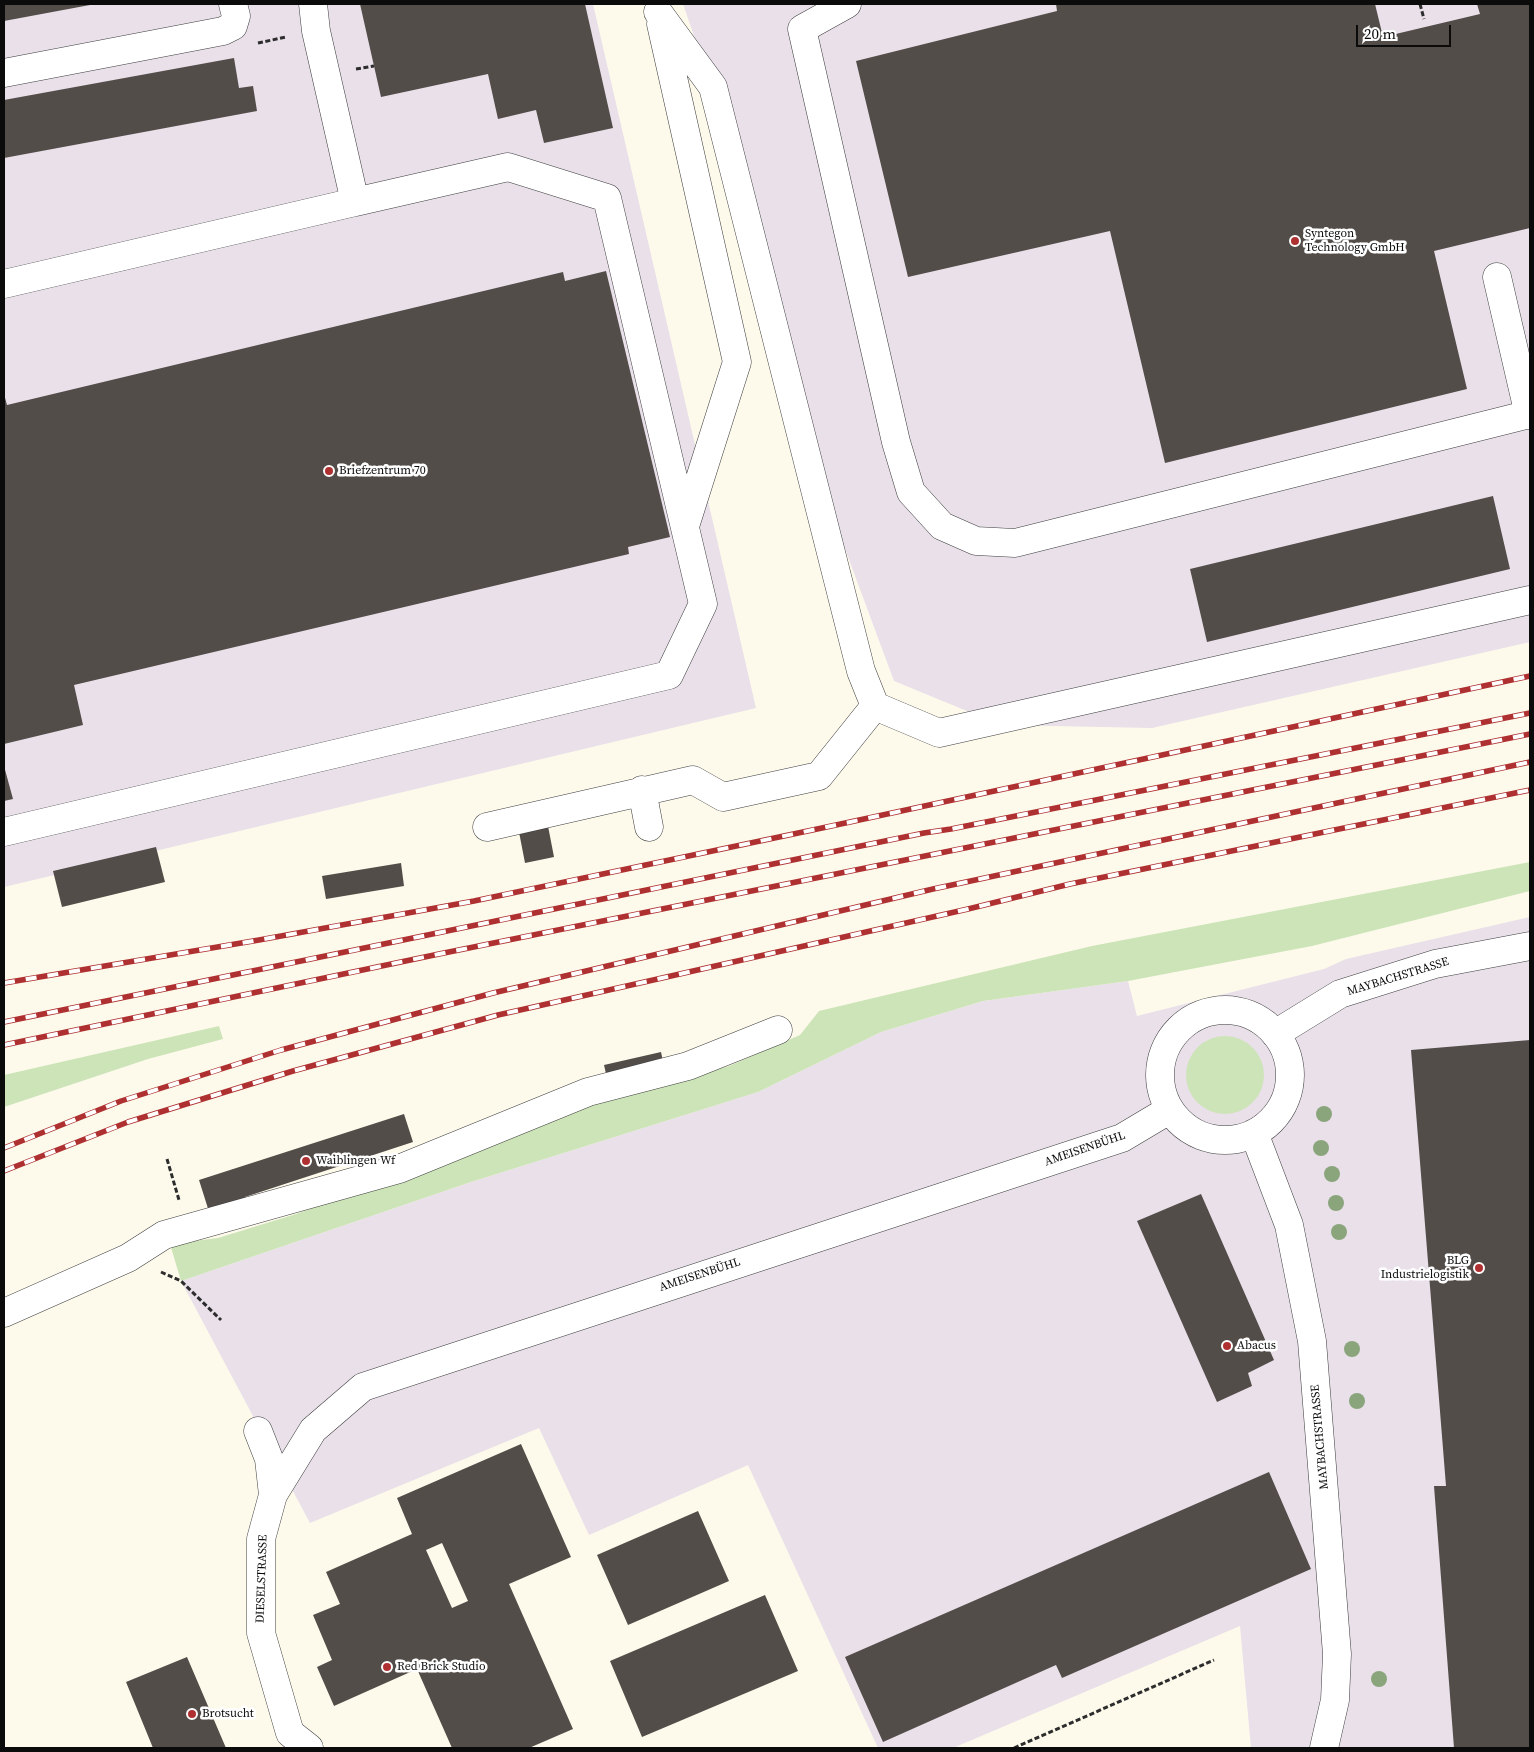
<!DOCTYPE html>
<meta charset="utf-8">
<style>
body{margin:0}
#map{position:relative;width:1534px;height:1752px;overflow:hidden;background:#fdfaeb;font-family:"Source Serif 4",serif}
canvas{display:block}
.frame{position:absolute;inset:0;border:5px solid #0b0b0b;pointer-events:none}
.scale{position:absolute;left:1356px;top:25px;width:95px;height:22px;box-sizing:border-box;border:2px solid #0b0b0b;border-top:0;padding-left:6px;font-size:15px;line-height:18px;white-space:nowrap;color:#0b0b0b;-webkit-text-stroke:4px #fff;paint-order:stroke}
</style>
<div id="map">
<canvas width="1534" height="1752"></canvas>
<div class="frame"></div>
<div class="scale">20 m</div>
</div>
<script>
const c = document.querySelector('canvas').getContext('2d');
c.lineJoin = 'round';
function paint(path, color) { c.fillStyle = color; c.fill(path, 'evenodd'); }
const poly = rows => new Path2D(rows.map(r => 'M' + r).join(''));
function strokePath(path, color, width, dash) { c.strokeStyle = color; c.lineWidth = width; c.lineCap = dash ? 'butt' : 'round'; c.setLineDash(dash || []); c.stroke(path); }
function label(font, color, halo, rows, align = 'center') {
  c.font = font + ' "Source Serif 4",serif'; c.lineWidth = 5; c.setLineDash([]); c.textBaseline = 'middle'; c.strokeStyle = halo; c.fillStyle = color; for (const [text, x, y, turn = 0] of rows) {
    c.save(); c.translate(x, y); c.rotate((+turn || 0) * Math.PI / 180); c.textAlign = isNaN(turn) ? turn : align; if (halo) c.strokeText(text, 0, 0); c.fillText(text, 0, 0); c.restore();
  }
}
const industrial = poly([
 [4,4,593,4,756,708,4,887],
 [683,4,1530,4,1530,642,1152,728,1001,725,894,681,828,503,759,225],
 [1530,917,1530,1748,1251,1748,1240,1626,953,1748,878,1748,748,1465,589,1535,539,1428,310,1523,181,1281,471,1182,758,1092,881,1032,983,1001,1128,981,1137,1016,1324,969,1346,959]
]);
const green = poly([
 [1530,862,1530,891,1312,946,1128,981,983,1001,881,1032,758,1092,471,1182,181,1281,170,1244,218,1238,296,1214,596,1103,729,1066,800,1035,819,1011,1092,946],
 [219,1026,223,1039,148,1059,4,1107,4,1075],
 '1186 1075a39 39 0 1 1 78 0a39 39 0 1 1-78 0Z'
]);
const building = poly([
 [4,4,90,4,90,5,4,21],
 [360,4,585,4,613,128,544,143,536,110,498,119,488,74,381,97],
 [1056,4,1375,4,1383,37,1480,14,1477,4,1530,4,1530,228,1434,251,1467,389,1165,463,1110,231,908,277,856,61,1057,11],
 [234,58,239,88,253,86,257,111,4,158,4,100],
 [606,271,670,537,628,547,629,554,74,685,83,725,4,744,4,394,7,405,563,272,565,281],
 [1493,496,1510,569,1207,642,1190,569],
 [4,766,13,799,4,801],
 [548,826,554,857,525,863,519,832],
 [156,847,165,882,62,907,53,871],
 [401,863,404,886,326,899,322,876],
 [1530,1040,1530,1748,1454,1748,1434,1486,1446,1486,1411,1050],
 [661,1052,664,1066,607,1078,604,1065],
 [404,1114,413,1142,245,1197,248,1207,211,1218,199,1180],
 [1201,1194,1274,1360,1248,1373,1252,1386,1217,1402,1137,1221],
 [521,1444,571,1557,509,1584,573,1729,529,1748,452,1748,417,1669,334,1706,317,1667,332,1660,313,1615,340,1604,326,1572,412,1534,397,1498],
 [442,1543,468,1601,452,1608,426,1550],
 [1269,1472,1311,1569,1062,1678,1056,1665,883,1742,845,1657],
 [698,1511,729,1581,628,1625,597,1555],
 [765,1595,798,1671,642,1737,610,1661],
 [187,1657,226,1748,153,1748,126,1682]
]);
const path = poly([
 [1420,4,1424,19],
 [258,43,286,37],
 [356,69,374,66],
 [167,1159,179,1200],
 [161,1272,181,1281,221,1320],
 [1014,1748,1214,1660]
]);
const minor = poly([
 [847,4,802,29,896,442,911,492,942,526,976,541,1015,543,1530,414],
 [661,24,737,362,685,526],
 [4,73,223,31,233,26,236,16,233,4],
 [1497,277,1529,415],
 [4,284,355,202],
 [875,706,939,733,1530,600],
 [642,790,649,827],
 [487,827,693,780,723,797,819,776,875,706,861,671,713,87,658,12],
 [4,832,669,675,703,604,607,198,508,167,355,202,316,31,313,4],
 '1160 1075a65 65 0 1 1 130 0a65 65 0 1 1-130 0Z',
 [1275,1034,1340,994,1435,964,1530,946],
 [1254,1133,1289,1225,1312,1341,1337,1654,1335,1700,1324,1748],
 [4,1313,128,1258,164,1235,399,1169,588,1092,688,1066,778,1030],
 [258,1431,269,1459,273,1495,261,1539,261,1633,290,1733,309,1748],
 [273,1495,313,1430,363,1387,1122,1138,1169,1110]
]);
const rail = poly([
 [4,983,259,940,474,901,822,828,1530,676],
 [4,1022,924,833,951,829,1530,713],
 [4,1045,439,954,1530,734],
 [4,1148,121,1101,281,1050,493,993,933,889,1530,762],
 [4,1171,128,1122,293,1071,498,1015,968,909,1070,884,1530,790]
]);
const trees = [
 [1324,1114],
 [1321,1148],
 [1332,1174],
 [1336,1203],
 [1339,1232],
 [1352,1349],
 [1357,1401],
 [1379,1679]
];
const markers = [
 [1295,241,5,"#ae3031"],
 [329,471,5,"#ae3031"],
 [306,1161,5,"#ae3031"],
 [1479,1268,5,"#ae3031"],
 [1227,1346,5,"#ae3031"],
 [387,1667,5,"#ae3031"],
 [192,1714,5,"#ae3031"]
];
const poiNames = [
 ["Syntegon",1305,234],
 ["Technology GmbH",1305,248],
 ["Briefzentrum 70",339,471],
 ["Waiblingen Wf",316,1161],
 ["BLG",1469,1261,"right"],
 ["Industrielogistik",1469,1275,"right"],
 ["Abacus",1237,1346],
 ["Red Brick Studio",397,1667],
 ["Brotsucht",202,1714]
];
const streetNames = [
 ["MAYBACHSTRASSE",1398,977,-17],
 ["AMEISENBÜHL",1085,1149,-19],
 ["AMEISENBÜHL",700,1275,-18],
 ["MAYBACHSTRASSE",1320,1437,-95],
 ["DIESELSTRASSE",262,1579,-88]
];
paint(industrial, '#e9e0ea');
paint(green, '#cde4b8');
paint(building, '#534d49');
strokePath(minor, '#3e3e3e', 29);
strokePath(path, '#2d2d2d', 3, [5, 2.5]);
strokePath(minor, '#fff', 28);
strokePath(rail, '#ae3031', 5.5);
strokePath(rail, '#fff', 4, [11]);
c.fillStyle = '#8aa47c';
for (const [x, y] of trees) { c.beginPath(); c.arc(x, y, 8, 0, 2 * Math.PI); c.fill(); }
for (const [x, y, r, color] of markers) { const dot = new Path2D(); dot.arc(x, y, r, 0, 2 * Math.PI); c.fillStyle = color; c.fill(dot); strokePath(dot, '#fff', 2); }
label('12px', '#0b0b0b', '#fff', poiNames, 'left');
label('12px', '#0b0b0b', '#fff', streetNames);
</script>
